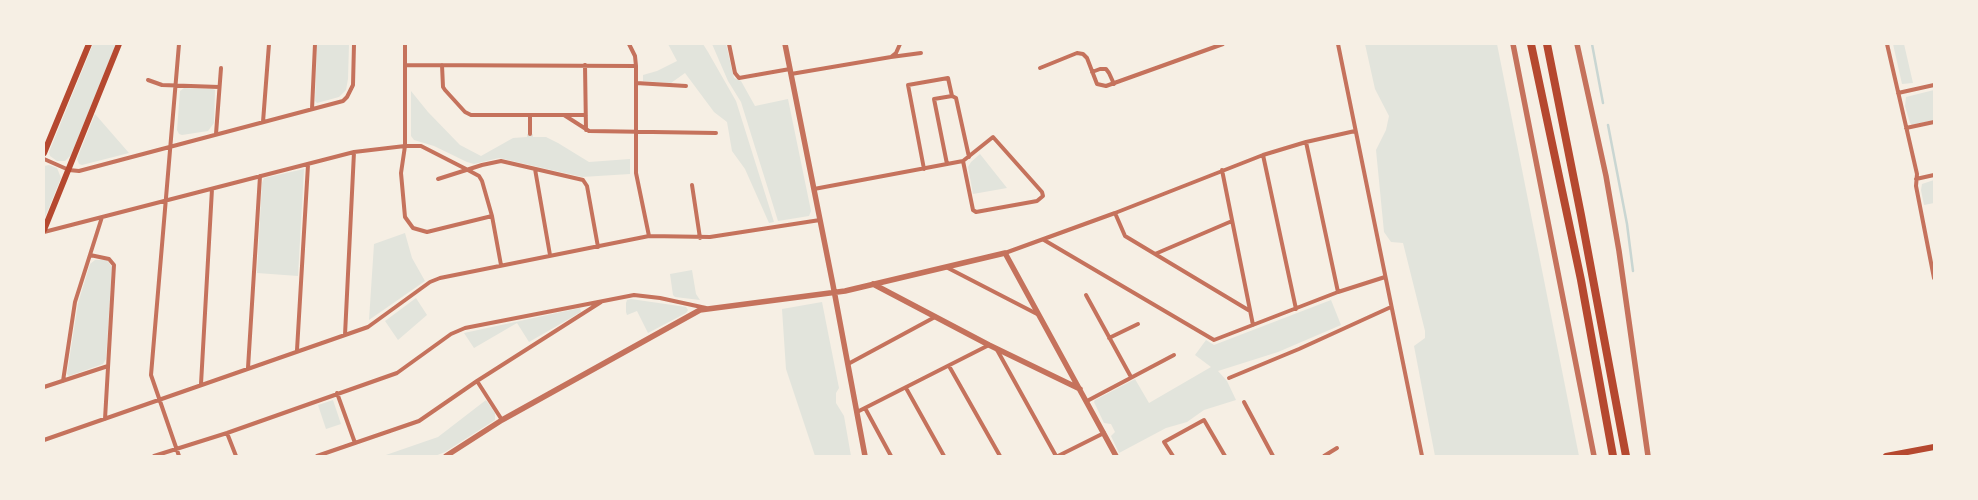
<!DOCTYPE html>
<style>
body{margin:0}
#map{position:relative;width:1978px;height:500px;overflow:hidden;background:#f6efe4;font-family:"Asap Condensed",sans-serif}
canvas{display:block}
.frame{position:absolute;inset:0;border:45px solid #f6efe4;pointer-events:none}
</style>
<div id="map">
<canvas width="1978" height="500"></canvas>
<div class="frame"></div>
</div>
<script>
const c = document.querySelector('canvas').getContext('2d');
c.lineJoin = 'round';
function paint(path, color) { c.fillStyle = color; c.fill(path, 'evenodd'); }
const poly = rows => new Path2D(rows.map(r => 'M' + r).join(''));
function strokePath(path, color, width, dash) { c.strokeStyle = color; c.lineWidth = width; c.lineCap = dash ? 'butt' : 'round'; c.setLineDash(dash || []); c.stroke(path); }
const green = poly([
 [93,44,116,44,71,155,65,161,57,161,50,156,49,152],
 [317,44,349,44,348,79,346,90,339,97,317,103,315,101],
 [668,44,703,44,708,52,736,101,774,222,769,223,745,169,732,151,727,122,714,112,685,73,671,83,643,81,643,75,657,71,677,61],
 [712,44,726,44,734,78,741,81,755,106,788,99,811,211,809,216,778,221,741,102,728,81],
 [1365,44,1497,44,1579,456,1435,456,1414,346,1425,338,1425,331,1403,243,1391,242,1384,232,1376,150,1386,130,1389,116,1375,89],
 [1893,44,1904,44,1913,83,1902,84],
 [184,88,213,89,215,90,214,123,208,131,182,135,179,134,177,130,180,91],
 [1934,90,1934,120,1912,125,1910,123,1905,106,1906,97],
 [411,91,428,112,460,145,481,156,513,138,527,137,527,134,533,134,533,137,546,137,558,143,589,162,630,159,630,174,582,177,499,158,474,164,467,162,434,146,414,140,411,136],
 [95,114,129,153,82,165,79,164,77,159],
 [980,154,1007,188,973,194,968,167,971,162],
 [49,165,57,168,61,178,44,220,44,166],
 [304,169,298,276,257,273,262,183,264,178],
 [1934,180,1934,203,1924,205,1921,190,1922,184],
 [405,233,412,258,425,281,369,320,374,244],
 [95,260,107,260,112,267,106,359,103,364,69,376,67,374,78,303,90,264],
 [692,270,696,294,700,300,675,297,673,295,670,274],
 [416,298,427,315,398,340,385,321],
 [631,299,686,307,688,310,686,313,648,333,637,311,627,315,626,312,626,303,627,300],
 [1331,300,1341,325,1278,352,1218,371,1227,381,1236,400,1204,410,1187,422,1166,428,1119,453,1111,436,1115,432,1111,424,1104,423,1094,402,1095,400,1135,379,1149,403,1211,367,1195,355,1206,340,1214,345],
 [822,302,839,388,836,393,836,403,844,416,851,456,815,456,786,369,782,309],
 [580,308,581,312,529,342,517,323,474,348,464,333],
 [333,400,341,424,326,429,318,405],
 [486,400,495,413,495,420,445,452,435,456,383,456,438,437]
]);
const stream = poly([
 [1592,44,1603,103],
 [1608,125,1627,224,1633,271]
]);
const minor = poly([
 [405,44,405,146,401,173,405,217,413,228,427,232,492,216],
 [629,44,635,56,636,66,636,173,649,236],
 [729,44,735,73,739,78,790,69],
 [1338,44,1422,456],
 [1887,44,1917,174,1916,186,1934,278],
 [891,57,921,53],
 [405,65,636,66],
 [442,65,443,87,445,90,465,112,471,115,564,115,589,131,716,133],
 [585,65,586,130],
 [1040,68,1077,53,1083,54,1087,58,1097,84,1106,86,1223,44],
 [1092,72,1100,69,1106,69,1109,73,1114,84],
 [791,74,891,57,896,53,900,44],
 [148,80,162,85,219,87],
 [636,83,686,86],
 [1898,93,1934,85],
 [312,109,315,44],
 [530,115,530,134],
 [564,115,586,115],
 [263,122,269,44],
 [1906,128,1934,122],
 [216,134,221,68],
 [1306,142,1338,292],
 [1263,155,1296,309],
 [44,159,69,170,79,171,343,101,347,97,353,85,354,44],
 [947,164,934,99,952,96,956,98,969,157],
 [535,169,550,255],
 [924,169,908,85,948,78,952,96],
 [1222,170,1253,325],
 [438,179,482,165,501,161,583,180,587,186,598,247],
 [1916,179,1934,175],
 [692,185,700,238],
 [814,189,963,161,993,137,1042,192,1043,196,1037,201,976,212,973,210,963,161],
 [1115,213,1125,236,1250,311],
 [44,232,354,152,405,146,421,146,466,169,479,176,482,181,492,216,501,265],
 [1044,240,1214,340,1338,292,1385,277],
 [1005,253,1115,213,1263,155,1306,142,1355,131],
 [1155,254,1232,221],
 [90,255,109,259,114,265,105,419],
 [946,267,1039,315],
 [1086,295,1131,377],
 [345,335,354,152],
 [1109,338,1138,324],
 [996,348,1056,456],
 [297,350,308,165],
 [848,364,935,317],
 [949,366,1000,456],
 [248,368,260,176],
 [1229,378,1299,349,1391,307],
 [63,381,75,302,102,217],
 [477,381,502,420],
 [201,384,212,189],
 [44,387,108,366],
 [906,388,944,456],
 [337,393,355,443],
 [1087,401,1174,355],
 [1244,402,1273,456],
 [865,408,891,456],
 [857,412,989,345],
 [227,433,236,456],
 [44,440,368,327,430,282,440,278,649,236,710,237,820,220],
 [154,456,227,433,397,373,451,334,465,328,634,295,660,298,706,308],
 [179,456,151,375,179,44],
 [317,456,419,421,477,381,601,302],
 [1058,456,1104,433],
 [1173,456,1164,442,1204,420,1225,456],
 [1324,456,1337,448]
]);
const tertiary = poly([
 [785,44,833,285,865,456],
 [1513,44,1594,456],
 [1577,44,1606,176,1619,251,1648,456],
 [873,284,989,345,1080,389],
 [446,456,502,420,700,310,845,291,1005,253,1116,456]
]);
const secondary = poly([
 [44,153,89,44],
 [44,230,119,44],
 [1886,456,1934,447]
]);
const motorway = poly([
 [1531,44,1581,280,1613,456],
 [1547,44,1581,215,1626,456]
]);
paint(green, '#e2e4dc');
strokePath(stream, '#c9d6d2', 2.5);
strokePath(minor, '#c5725c', 4);
strokePath(tertiary, '#c5725c', 5.5);
strokePath(secondary, '#b5482f', 6);
strokePath(motorway, '#b5482f', 8);
</script>
